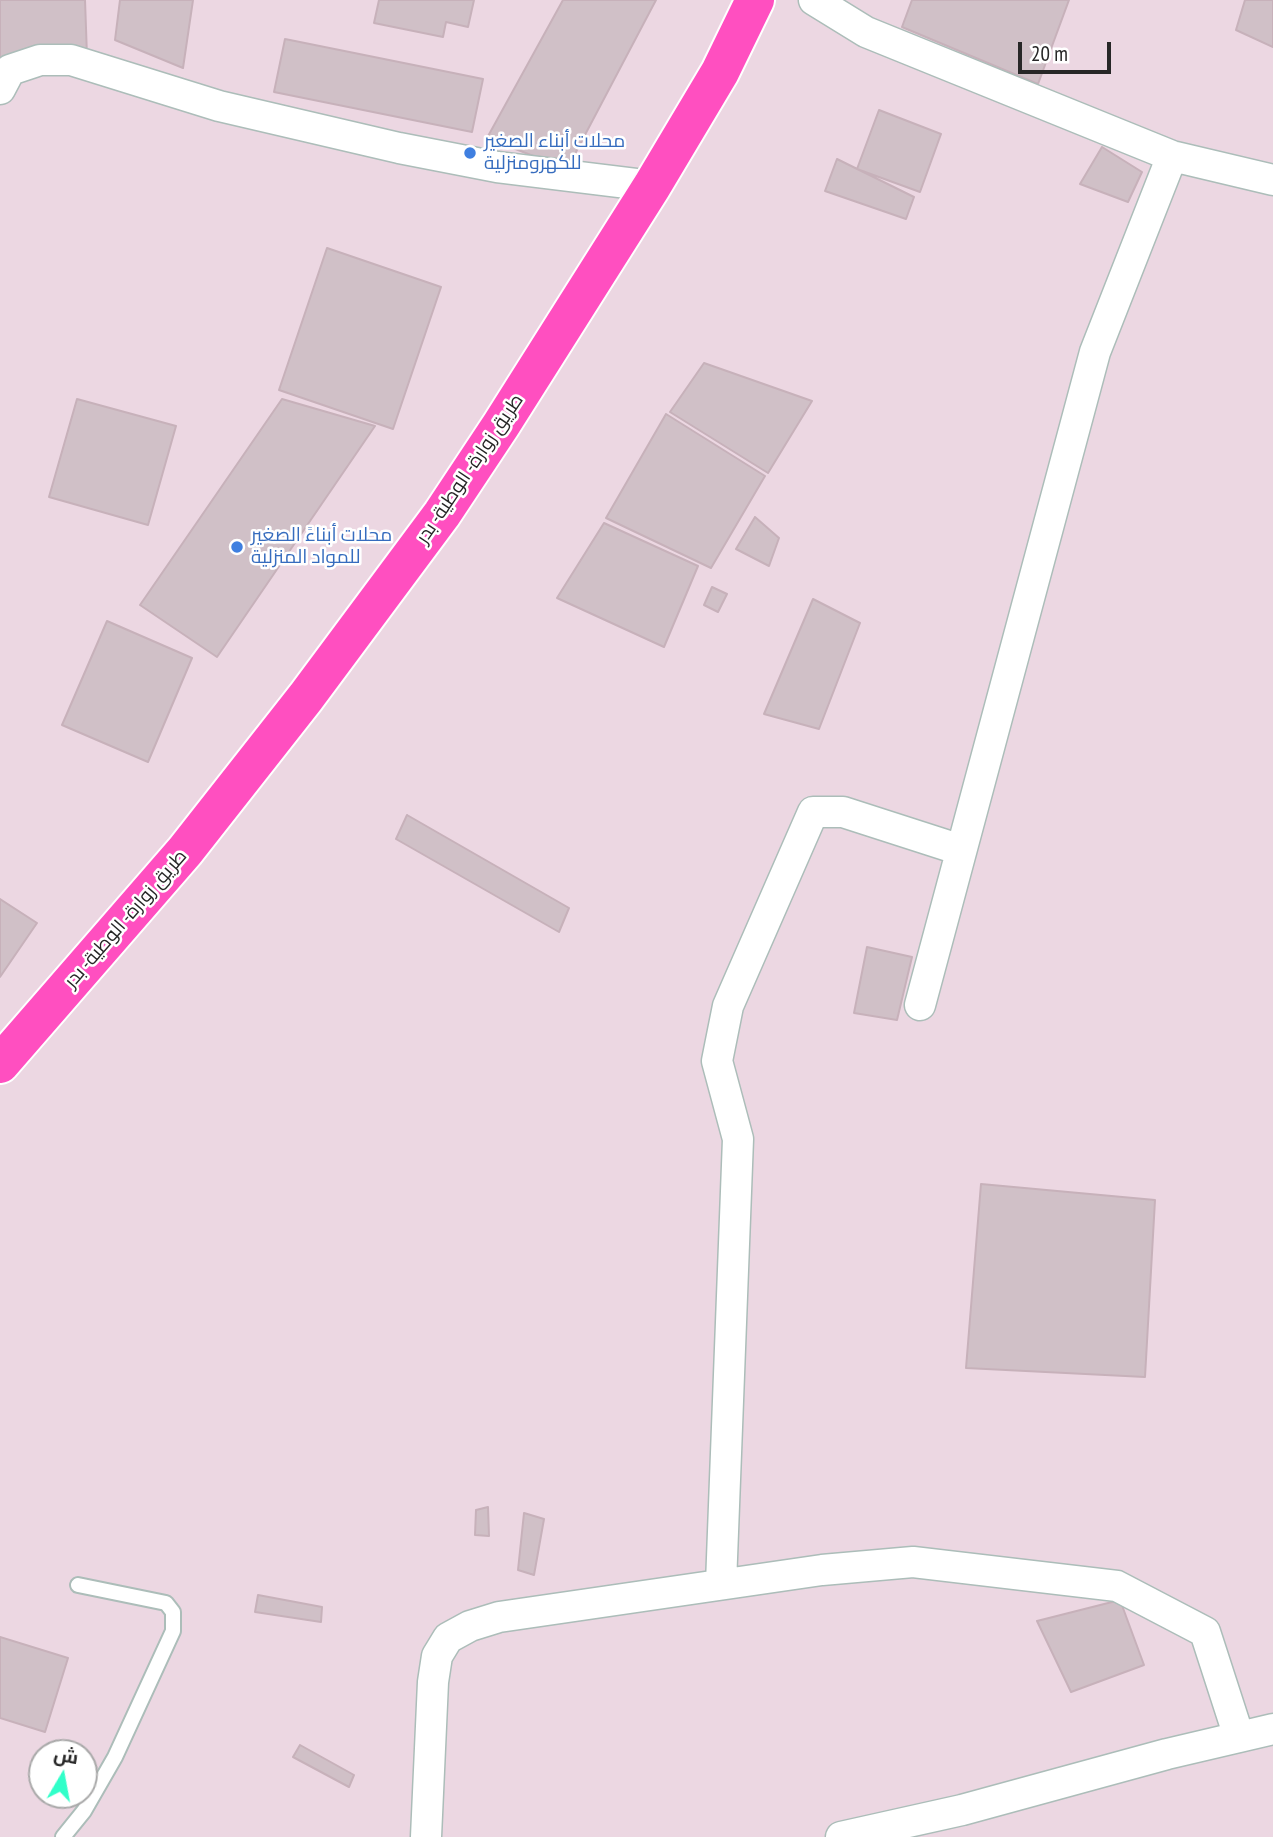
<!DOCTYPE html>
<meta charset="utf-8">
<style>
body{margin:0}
#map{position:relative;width:1273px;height:1837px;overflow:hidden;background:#ecd7e2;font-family:"PT Sans Narrow",Cairo,sans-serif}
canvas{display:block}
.north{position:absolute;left:28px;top:1739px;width:70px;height:70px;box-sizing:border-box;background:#fff;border:2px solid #a9a9a9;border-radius:50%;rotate:10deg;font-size:19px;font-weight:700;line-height:28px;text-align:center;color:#272727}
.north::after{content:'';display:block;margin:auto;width:24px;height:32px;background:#31ffc9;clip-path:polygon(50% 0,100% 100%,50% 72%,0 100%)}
.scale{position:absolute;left:1018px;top:42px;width:93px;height:32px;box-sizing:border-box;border:4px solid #272727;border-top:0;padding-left:9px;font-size:21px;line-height:24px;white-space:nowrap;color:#272727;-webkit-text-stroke:5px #fff;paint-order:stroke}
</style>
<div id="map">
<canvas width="1273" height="1837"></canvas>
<div class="north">ش</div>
<div class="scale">20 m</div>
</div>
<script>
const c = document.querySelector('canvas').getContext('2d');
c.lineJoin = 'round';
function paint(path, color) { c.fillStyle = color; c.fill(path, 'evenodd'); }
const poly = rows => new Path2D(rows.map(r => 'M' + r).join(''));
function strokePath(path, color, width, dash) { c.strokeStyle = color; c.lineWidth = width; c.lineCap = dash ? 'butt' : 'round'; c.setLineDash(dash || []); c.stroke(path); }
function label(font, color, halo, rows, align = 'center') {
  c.font = font + ' "PT Sans Narrow",Cairo,sans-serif'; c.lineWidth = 5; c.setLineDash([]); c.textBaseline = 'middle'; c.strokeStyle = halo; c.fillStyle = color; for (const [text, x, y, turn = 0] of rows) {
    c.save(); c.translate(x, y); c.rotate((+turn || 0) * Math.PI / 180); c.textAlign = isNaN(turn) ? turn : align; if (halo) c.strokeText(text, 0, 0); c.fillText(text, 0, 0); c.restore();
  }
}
const building = poly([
 [0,0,85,0,87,56,0,60,0,0],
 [120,0,193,0,183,68,115,40,120,0],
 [379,0,474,0,468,27,446,22,443,37,374,23,379,0],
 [563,0,656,0,567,169,487,138,563,0],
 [912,0,1069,0,1038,84,902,27,912,0],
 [1245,0,1273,0,1273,47,1236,30,1245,0],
 [285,39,483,79,472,132,274,92,285,39],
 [879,110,941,134,920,192,857,169,879,110],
 [1102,147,1142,172,1128,202,1080,184,1102,147],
 [837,159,914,197,906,219,825,191,837,159],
 [327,248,441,287,393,429,279,390,327,248],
 [704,363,812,401,768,473,670,412,704,363],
 [77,399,176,426,148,525,49,497,77,399],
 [282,399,375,426,217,657,140,605,282,399],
 [666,414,765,476,711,568,606,518,666,414],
 [755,517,779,538,769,566,736,549,755,517],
 [604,523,698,566,664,647,557,598,604,523],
 [712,587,727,594,718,612,704,605,712,587],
 [813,599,860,623,819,729,764,714,813,599],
 [107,621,192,658,148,762,62,725,107,621],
 [407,815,569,908,559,932,396,839,407,815],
 [0,899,37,923,0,977,0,899],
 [867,947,912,957,897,1020,854,1013,867,947],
 [981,1184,1155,1200,1145,1377,966,1368,981,1184],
 [488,1507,489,1536,475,1535,476,1510,488,1507],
 [524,1513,544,1519,534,1575,518,1570,524,1513],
 [258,1595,322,1607,321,1622,255,1612,258,1595],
 [1120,1600,1144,1665,1071,1692,1037,1621,1120,1600],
 [0,1637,68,1658,45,1732,0,1718,0,1637],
 [300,1745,354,1775,349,1787,293,1757,300,1745]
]);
const lane = poly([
 [63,1837,84,1811,115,1757,173,1631,173,1612,166,1603,78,1585]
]);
const street = poly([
 [814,0,866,32,1172,156,1273,180],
 [0,89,10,70,40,60,71,60,219,106,399,148,497,167,652,186],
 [920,1005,1095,352,1172,156],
 [721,1584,738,1139,717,1061,728,1006,813,812,843,812,961,850],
 [426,1837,433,1682,437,1656,448,1638,470,1626,499,1617,822,1570,913,1562,1117,1586,1205,1632,1239,1737],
 [841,1837,962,1810,1167,1754,1273,1729]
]);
const highway = poly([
 [0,1064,185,851,306,697,442,514,501,425,652,186,720,72,755,0]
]);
const markers = [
 [470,153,7,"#3f7fe0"],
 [237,547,7,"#3f7fe0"]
];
const shopNames = [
 ["محلات أبناء الصغير",484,142],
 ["للكهرومنزلية",484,164],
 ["محلات أبناءً الصغير",251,536],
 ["للمواد المنزلية",251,558]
];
const streetNames = [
 ["طريق زوارة- الوطية- بدر",470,469,-56],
 ["طريق زوارة- الوطية- بدر",126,919,-49]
];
paint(building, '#d0c0c7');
strokePath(building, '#c7b1ba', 2);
strokePath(lane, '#acbdb9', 18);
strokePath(street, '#acbdb9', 33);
strokePath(highway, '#fff', 42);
strokePath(lane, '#fff', 14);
strokePath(street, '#fff', 30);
strokePath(highway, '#ff4fc0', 38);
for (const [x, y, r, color] of markers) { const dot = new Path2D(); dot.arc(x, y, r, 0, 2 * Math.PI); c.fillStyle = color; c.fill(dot); strokePath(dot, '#fff', 2.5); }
label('19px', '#366cbe', '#fff', shopNames, 'left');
label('19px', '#272727', '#fff', streetNames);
</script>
